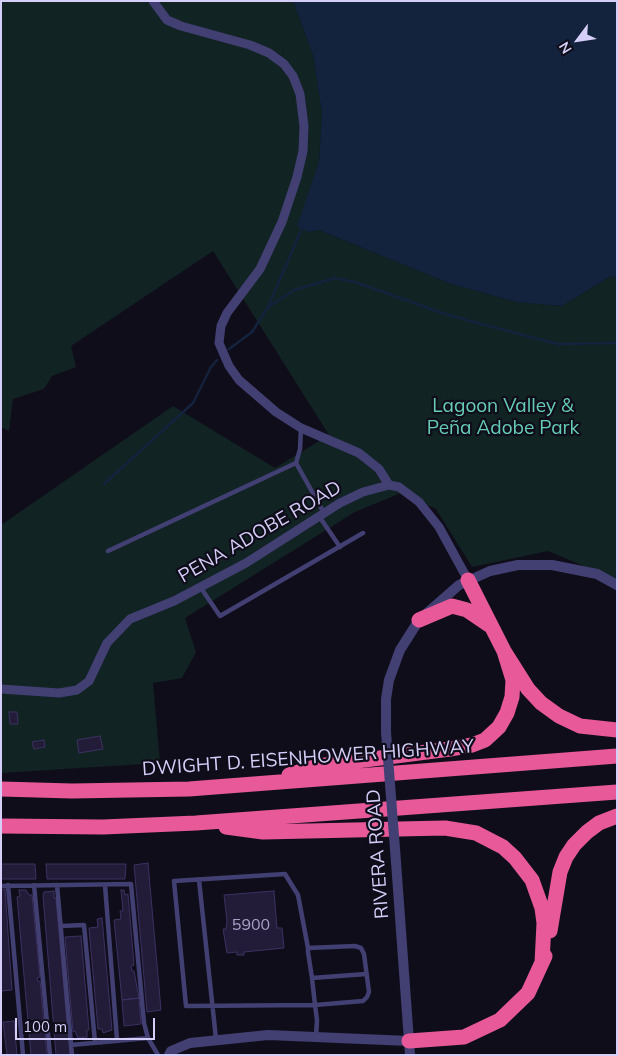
<!DOCTYPE html>
<meta charset="utf-8">
<style>
body{margin:0}
#map{position:relative;width:618px;height:1056px;overflow:hidden;background:#100d1a;font-family:Mulish,sans-serif}
canvas{display:block}
.frame{position:absolute;inset:0;border:2px solid #d4cef8;pointer-events:none}
.north{position:absolute;left:553px;top:15px;width:50px;height:50px;-webkit-text-stroke:4px #100d1a;paint-order:stroke;rotate:239deg;font-size:14px;font-weight:700;line-height:20px;text-align:center;color:#d4cef8}
.north::after{content:'';display:block;margin:auto;width:18px;height:22px;background:#d4cef8;clip-path:polygon(50% 0,100% 100%,50% 72%,0 100%)}
.scale{position:absolute;left:15px;top:1018px;width:140px;height:22px;box-sizing:border-box;border:2px solid #d4cef8;border-top:0;padding-left:6px;font-size:15px;line-height:18px;white-space:nowrap;color:#d4cef8;-webkit-text-stroke:4px #100d1a;paint-order:stroke}
</style>
<div id="map">
<canvas width="618" height="1056"></canvas>
<div class="frame"></div>
<div class="north">N</div>
<div class="scale">100 m</div>
</div>
<script>
const c = document.querySelector('canvas').getContext('2d');
c.lineJoin = 'round';
function paint(path, color) { c.fillStyle = color; c.fill(path, 'evenodd'); }
const poly = rows => new Path2D(rows.map(r => 'M' + r).join(''));
function strokePath(path, color, width, dash) { c.strokeStyle = color; c.lineWidth = width; c.lineCap = dash ? 'butt' : 'round'; c.setLineDash(dash || []); c.stroke(path); }
function label(font, color, halo, rows, align = 'center') {
  c.font = font + ' Mulish,sans-serif'; c.lineWidth = 4.5; c.setLineDash([]); c.textBaseline = 'middle'; c.strokeStyle = halo; c.fillStyle = color; for (const [text, x, y, turn = 0] of rows) {
    c.save(); c.translate(x, y); c.rotate((+turn || 0) * Math.PI / 180); c.textAlign = isNaN(turn) ? turn : align; if (halo) c.strokeText(text, 0, 0); c.fillText(text, 0, 0); c.restore();
  }
}
const green = poly([
 [1,1,293,1,313,55,322,113,319,162,298,226,308,232,319,230,451,284,516,302,562,306,611,276,617,278,617,580,548,551,472,567,436,509,401,493,355,512,185,618,196,652,182,678,153,683,160,763,1,773,1,525,173,406,275,468,329,435,213,251,71,346,76,367,52,376,44,389,13,399,9,431,1,427]
]);
const water = poly([
 [293,1,617,1,617,278,611,276,562,306,516,302,451,284,319,230,308,232,297,226,319,162,322,113,313,55]
]);
const stream = poly([
 [268,307,302,228],
 [229,349,252,332,268,307,294,290,335,278,355,282,448,315,557,344,617,343],
 [104,484,193,403,211,367,217,360]
]);
const building = poly([
 [9,712,17,712,18,724,10,724,9,712],
 [100,736,103,749,79,753,77,740,100,736],
 [44,740,45,747,34,749,32,742,44,740],
 [148,863,161,1010,147,1012,134,865,148,863],
 [1,864,35,864,36,879,1,879,1,864],
 [46,864,126,864,125,879,47,879,46,864],
 [5,889,12,990,1,991,1,890,5,889],
 [19,890,26,890,29,895,32,895,40,977,37,978,38,982,40,981,47,1055,31,1055,17,897,20,896,19,890],
 [121,890,124,890,125,895,128,894,134,965,131,966,132,971,134,971,139,998,122,1000,114,920,121,919,120,911,123,911,121,890],
 [54,891,54,898,56,898,70,1055,56,1055,43,896,44,892,54,891],
 [274,891,277,928,282,928,284,948,244,952,244,955,237,955,237,952,227,953,223,929,226,929,227,921,224,895,274,891],
 [102,918,112,1030,103,1033,102,1029,98,1029,89,928,98,927,97,919,102,918],
 [81,936,89,1030,87,1030,87,1037,78,1038,75,1031,73,1032,65,937,81,936],
 [139,998,141,1024,124,1026,122,1000,139,998],
 [14,1021,17,1055,7,1055,3,1022,14,1021]
]);
const service = poly([
 [301,428,300,449,296,463,324,513],
 [319,516,340,547],
 [108,551,296,463],
 [201,588,220,616,363,533],
 [199,880,216,1039],
 [8,885,23,1055],
 [34,885,50,1055],
 [57,885,72,1055],
 [105,885,117,1040],
 [1,886,131,884,144,1023,148,1038,158,1055],
 [61,926,84,925,95,1042],
 [308,948,355,946,361,948,364,954,369,992,367,997,363,1001,315,1005,186,1006,174,881,285,874,298,895,308,948,308,952,312,978,315,1005,317,1020,316,1036],
 [312,978,366,974],
 [71,1045,148,1038]
]);
const minor = poly([
 [153,1,167,20,181,26,250,45,269,53,284,64,293,76,300,94,304,126,303,151,297,177,282,222,260,269,227,313,221,326,219,343,229,366,239,380,276,412,301,428,359,453,379,469,389,485],
 [1,689,59,693,77,690,89,681,107,643,130,619,174,601,246,563,340,503,363,492,389,485,399,487,419,502,439,527,468,580]
]);
const tertiary = poly([
 [386,732,386,699,389,680,400,650,419,620,459,585,490,571,518,565,552,565,597,574,617,585],
 [396,862,410,1055],
 [169,1055,171,1051,190,1043,268,1035,409,1041]
]);
const motorway = poly([
 [468,580,504,651,528,689,541,703,559,716,580,726,617,730],
 [419,620,452,606,467,610,489,625],
 [289,775,318,766,450,749,472,745,485,740,499,727,507,713,512,697,513,680,504,651],
 [1,789,72,791,189,789,617,756],
 [1,826,103,827,196,823,617,792],
 [226,827,263,832,445,828,476,833,503,847,515,858,532,880,542,908,544,923,542,963],
 [550,931,560,872,566,857,574,845,587,832,599,823,617,816],
 [409,1041,464,1037,500,1020,528,993,545,956]
]);
const tertiaryBridge = poly([
 [386,732,396,862]
]);
const numberNames = [
 ["5900",251,925]
];
const parkNames = [
 ["Lagoon Valley &",503,406],
 ["Peña Adobe Park",503,428]
];
const streetNames = [
 ["PENA ADOBE ROAD",260,532,-30],
 ["DWIGHT D. EISENHOWER HIGHWAY",308,758,-4],
 ["RIVERA ROAD",378,854,-94]
];
paint(green, '#112323');
paint(water, '#14233d');
strokePath(stream, '#14233d', 2.5);
paint(building, '#231c39');
strokePath(building, '#3c3161', 1);
strokePath(service, '#423f73', 4.5);
strokePath(minor, '#423f73', 9);
strokePath(tertiary, '#423f73', 10);
strokePath(motorway, '#e75999', 15);
strokePath(tertiaryBridge, '#423f73', 10);
label('16px', '#a8a2c8', null, numberNames);
label('19px', '#65cdb6', '#100d1a', parkNames);
label('19px', '#d4cef8', '#100d1a', streetNames);
</script>
